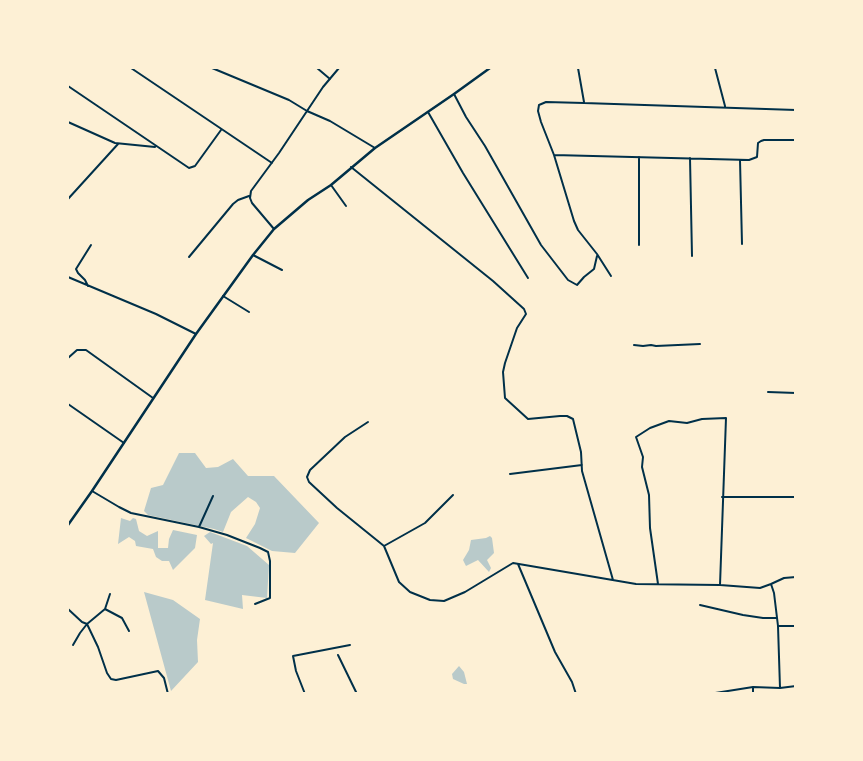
<!DOCTYPE html>
<style>
body{margin:0}
#map{position:relative;width:863px;height:761px;overflow:hidden;background:#fdf0d5;font-family:"Titillium Web",sans-serif}
canvas{display:block}
.frame{position:absolute;inset:0;border:69px solid #fdf0d5;pointer-events:none}
</style>
<div id="map">
<canvas width="863" height="761"></canvas>
<div class="frame"></div>
</div>
<script>
const c = document.querySelector('canvas').getContext('2d');
c.lineJoin = 'round';
function paint(path, color) { c.fillStyle = color; c.fill(path, 'evenodd'); }
const poly = rows => new Path2D(rows.map(r => 'M' + r).join(''));
function strokePath(path, color, width, dash) { c.strokeStyle = color; c.lineWidth = width; c.lineCap = dash ? 'butt' : 'round'; c.setLineDash(dash || []); c.stroke(path); }
const green = poly([
 [179,453,195,453,206,468,218,467,233,459,248,476,274,476,319,523,295,553,272,551,246,538,255,524,260,508,256,502,248,497,231,512,223,532,214,529,148,515,144,511,151,488,163,485],
 [121,518,130,521,133,518,136,519,139,531,147,536,158,531,158,548,168,548,169,539,173,530,197,535,195,548,173,570,169,561,162,561,156,557,153,549,136,546,135,541,129,537,118,544],
 [210,532,247,546,269,565,267,598,242,595,243,609,205,600,213,543,211,544,204,536],
 [490,536,492,538,494,553,487,560,491,568,489,572,478,560,466,566,463,560,469,550,471,540,486,538],
 [144,592,173,600,200,619,197,640,198,662,171,691],
 [459,666,464,672,467,684,464,684,453,679,452,674]
]);
const minor = poly([
 [131,68,272,163],
 [212,68,289,100,307,111,330,121,375,148],
 [317,68,330,79],
 [578,68,584,102],
 [715,68,725,106],
 [68,86,189,168,195,166,221,130],
 [454,94,466,117,485,146,541,245,568,280,577,285,584,277,594,269,597,256],
 [428,112,463,173,528,278],
 [68,122,115,143,155,147],
 [554,155,749,160,757,157,758,143,761,141,764,140,796,140],
 [639,157,639,245],
 [690,158,692,256],
 [740,160,742,244],
 [351,167,493,281,524,309,526,314,517,328,505,363,503,372,505,398,528,419,560,416,567,416,573,419,581,452,582,471,613,580],
 [331,185,346,206],
 [68,199,118,144],
 [274,229,252,203,250,198,251,191,279,153,323,87,339,68],
 [253,255,282,270],
 [189,257,233,204,238,200,249,196],
 [611,276,597,254,578,230,574,221,554,155,541,122,538,111,539,105,546,102,584,103,796,110],
 [68,277,156,314,196,334],
 [88,286,85,280,78,273,76,269,91,245],
 [223,296,249,312],
 [634,345,643,346,651,345,656,346,700,344],
 [68,358,77,350,86,350,153,398],
 [768,392,796,393],
 [68,404,124,443],
 [368,422,345,437,310,470,307,477,309,482,337,508,384,546],
 [510,474,582,465],
 [92,491,119,507,131,513,199,527,227,535,260,548,268,552,270,561,270,598,255,604],
 [453,495,425,523,384,546,399,582,410,592,430,600,444,601,465,592,513,563,636,584,720,585,760,588,771,584,774,593,778,626,780,688],
 [722,497,796,497],
 [199,527,213,496],
 [518,564,555,652,572,682,576,694],
 [658,584,650,528,649,495,642,467,643,457,636,437,650,428,669,421,687,423,702,419,726,418,720,585],
 [771,584,784,578,796,577],
 [700,605,743,615,763,618,776,618],
 [68,609,82,622,87,624,105,609,110,594],
 [105,609,122,618,129,631],
 [778,626,796,626],
 [73,645,80,633,87,624,98,647,107,673,111,679,116,680,158,671,164,678,168,694],
 [338,655,357,694],
 [753,687,753,694],
 [305,694,296,671,293,656,350,645],
 [709,694,753,687,780,688,796,686]
]);
const tertiary = poly([
 [68,525,92,491,196,334,253,255,274,229,308,200,331,185,375,148,454,94,490,68]
]);
paint(green, '#b9caca');
strokePath(minor, '#003049', 2);
strokePath(tertiary, '#003049', 2.5);
</script>
